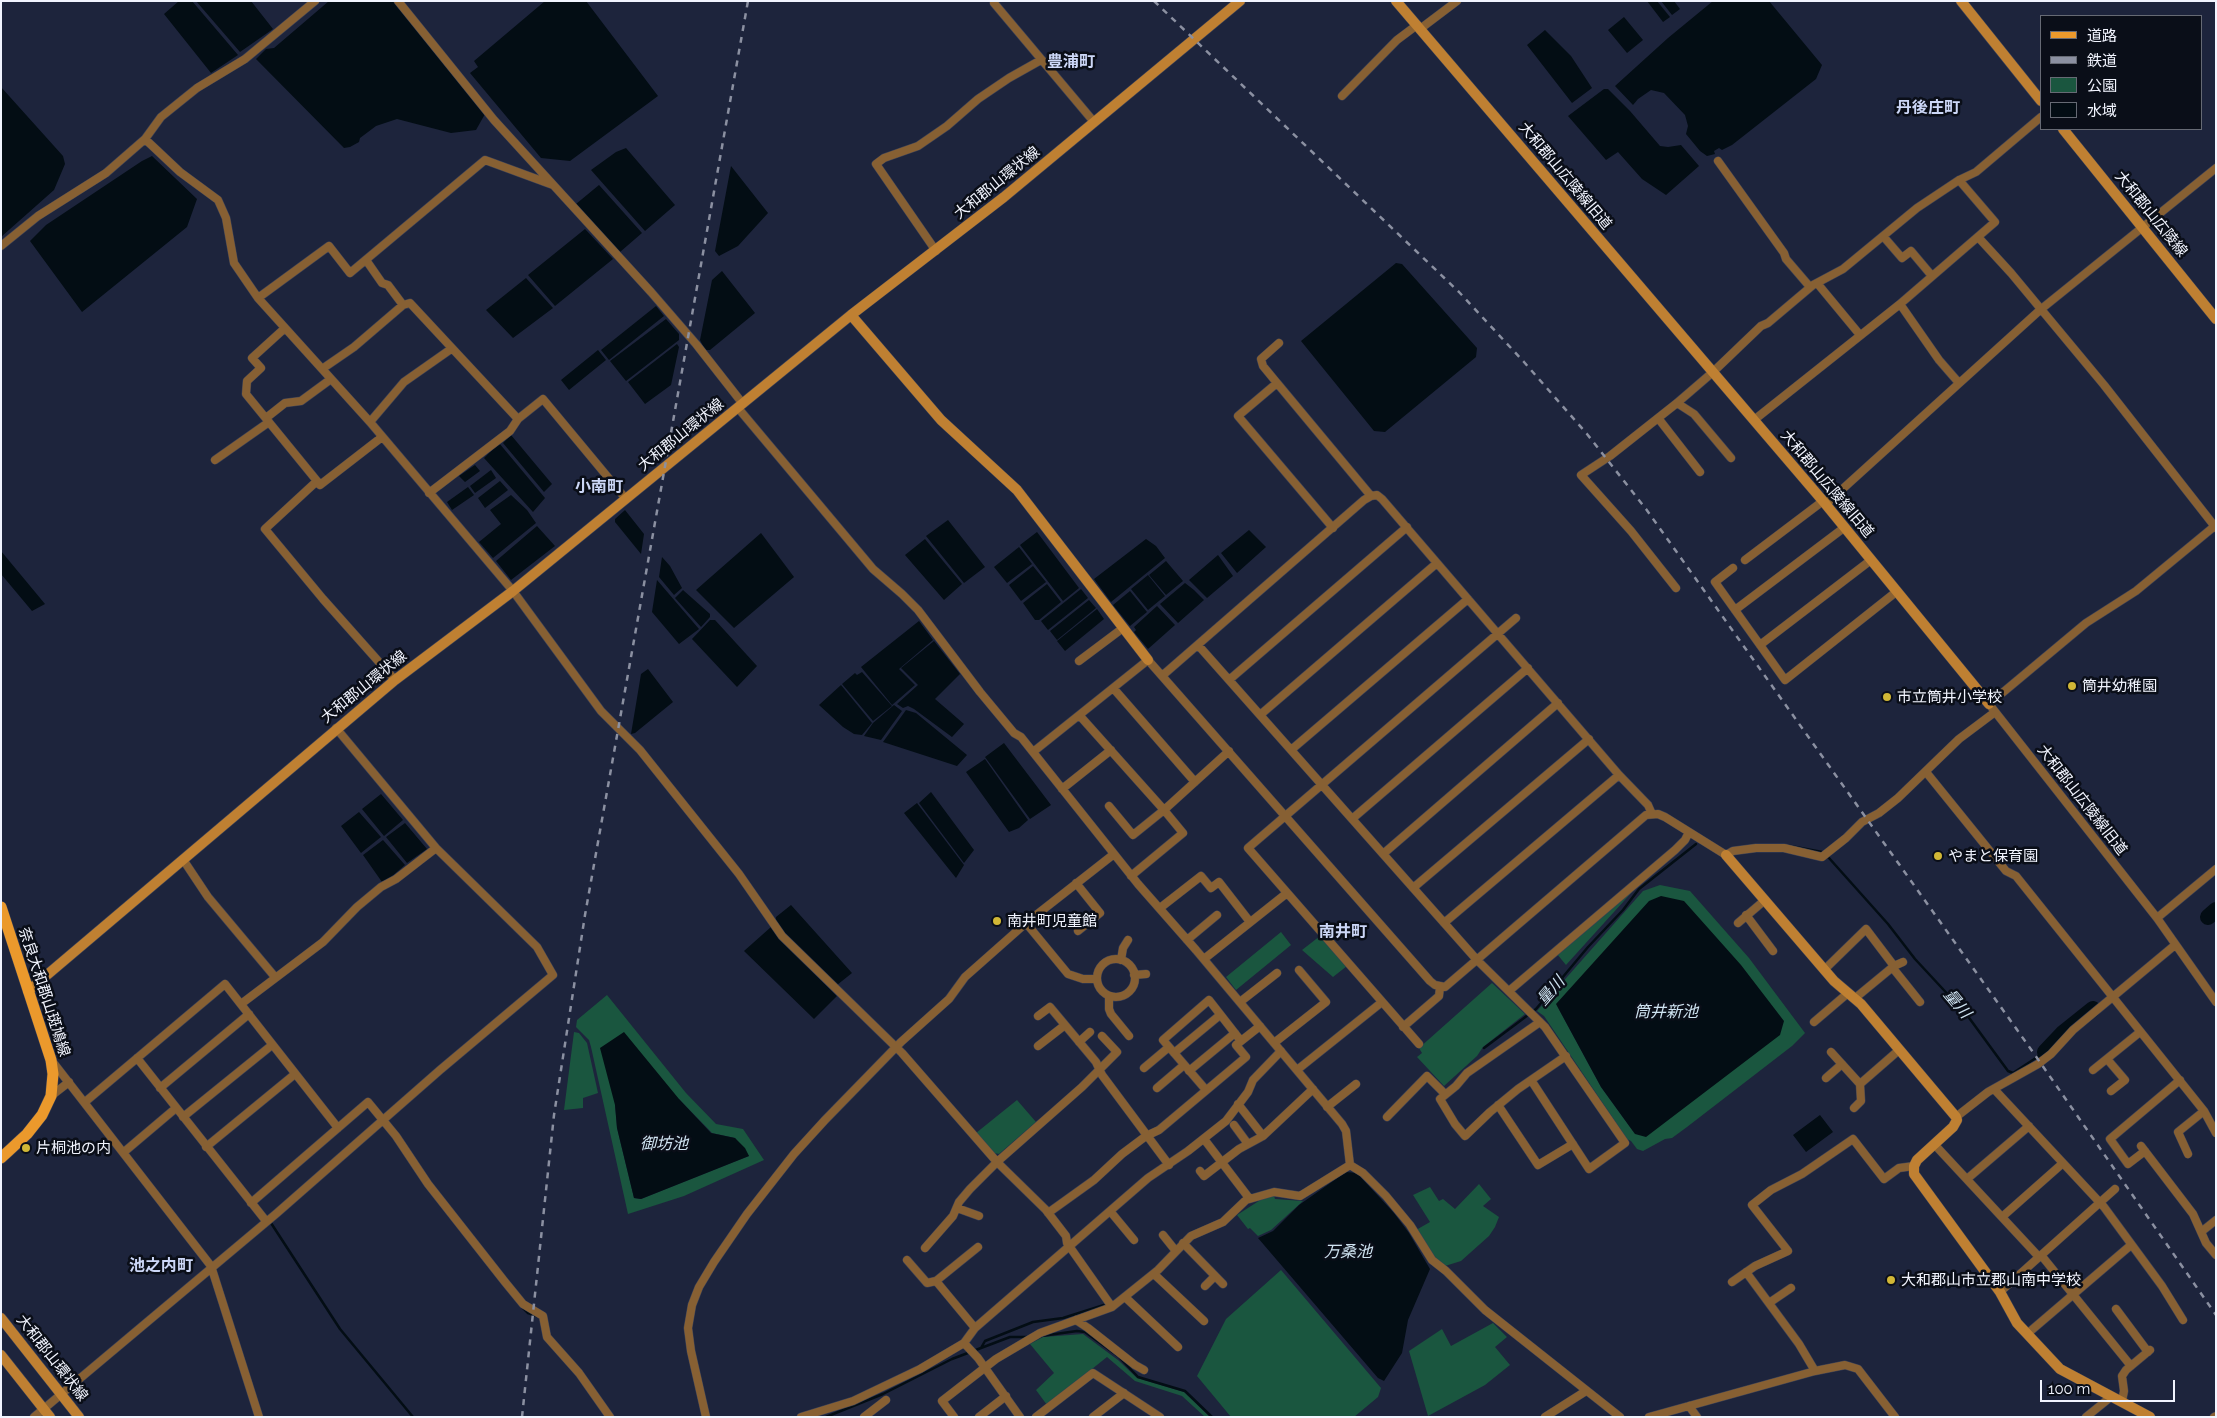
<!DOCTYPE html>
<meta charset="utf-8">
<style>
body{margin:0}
#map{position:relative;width:2217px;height:1418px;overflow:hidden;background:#1d243c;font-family:Raleway,"Noto Sans JP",sans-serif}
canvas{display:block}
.frame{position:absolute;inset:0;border:2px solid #f1f4fe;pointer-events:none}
.legend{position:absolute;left:2040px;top:15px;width:162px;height:115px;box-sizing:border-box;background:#0a0e18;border:1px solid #666a74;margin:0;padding:6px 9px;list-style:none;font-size:15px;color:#f1f4fe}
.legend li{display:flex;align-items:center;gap:10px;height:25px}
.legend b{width:25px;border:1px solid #666a74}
.scale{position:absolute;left:2040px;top:1380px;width:135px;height:22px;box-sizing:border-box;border:2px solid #f1f4fe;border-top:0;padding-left:6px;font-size:15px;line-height:18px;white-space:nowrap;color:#f1f4fe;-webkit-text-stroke:4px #0a0e18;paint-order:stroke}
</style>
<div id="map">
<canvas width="2217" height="1418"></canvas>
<div class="frame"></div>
<ul class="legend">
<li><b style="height:6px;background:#eb992c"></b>道路</li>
<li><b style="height:6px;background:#8b90a1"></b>鉄道</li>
<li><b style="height:14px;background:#1a563f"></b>公園</li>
<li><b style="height:14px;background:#030d14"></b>水域</li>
</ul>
<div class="scale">100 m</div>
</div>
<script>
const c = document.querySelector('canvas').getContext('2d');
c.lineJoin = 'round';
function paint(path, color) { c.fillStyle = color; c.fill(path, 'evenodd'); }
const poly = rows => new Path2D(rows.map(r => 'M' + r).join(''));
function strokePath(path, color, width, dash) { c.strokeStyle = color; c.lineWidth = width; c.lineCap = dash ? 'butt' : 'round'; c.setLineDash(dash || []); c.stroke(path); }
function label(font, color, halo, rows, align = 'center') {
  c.font = font + ' Raleway,"Noto Sans JP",sans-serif'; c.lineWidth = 5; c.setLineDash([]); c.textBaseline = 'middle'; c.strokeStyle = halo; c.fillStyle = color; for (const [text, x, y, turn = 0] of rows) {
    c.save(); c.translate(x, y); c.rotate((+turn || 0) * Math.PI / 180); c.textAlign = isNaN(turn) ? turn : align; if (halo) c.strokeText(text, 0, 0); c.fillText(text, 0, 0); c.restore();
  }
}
const green = poly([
 [1642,881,1566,965,1557,954],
 [1660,885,1690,891,1749,958,1805,1033,1792,1046,1687,1127,1672,1138,1665,1139,1643,1151,1637,1149,1631,1141,1627,1139,1544,1016,1537,1011,1643,891],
 [1556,1004,1635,1134,1601,1087],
 [1281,932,1291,945,1236,990,1226,977],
 [1320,936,1347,966,1333,977,1302,950],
 [1492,983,1525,1014,1483,1047,1477,1056,1444,1086,1417,1057,1422,1053,1419,1048],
 [607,995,686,1093,716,1124,743,1129,764,1160,684,1196,628,1214,591,1047,589,1040,576,1027,577,1020],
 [679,1099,712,1133,735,1138,749,1156,641,1199,634,1198,617,1128,615,1105],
 [574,1032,579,1033,587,1043,598,1093,583,1098,583,1108,564,1110],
 [1017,1100,1036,1122,999,1154,994,1153,976,1133],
 [1479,1184,1491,1199,1483,1206,1499,1217,1495,1227,1489,1236,1461,1261,1445,1266,1430,1253,1416,1230,1430,1222,1413,1195,1430,1187,1439,1201,1443,1199,1455,1209],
 [1274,1196,1275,1199,1303,1201,1271,1230,1258,1236,1250,1228,1248,1229,1237,1215,1265,1197],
 [1281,1270,1381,1388,1378,1397,1354,1417,1231,1417,1197,1376,1226,1319],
 [1493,1323,1507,1337,1495,1347,1510,1365,1485,1385,1428,1416,1409,1351,1442,1329,1451,1346],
 [1083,1334,1118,1360,1137,1378,1184,1392,1210,1417,1205,1417,1182,1396,1135,1381,1107,1357,1047,1405,1036,1390,1054,1373,1030,1344,1043,1337]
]);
const water = poly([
 [179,1,192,1,238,55,211,73,164,14],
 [196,1,251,1,273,29,240,52],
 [329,1,395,1,485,114,476,130,451,133,397,119,376,126,360,138,359,142,350,147,344,148,256,59,266,49,274,48],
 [545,1,586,1,658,96,570,161,541,158,470,73,478,67,474,61],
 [1647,1,1657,1,1670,17,1663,22],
 [1661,1,1674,1,1680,9,1672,15],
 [1713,1,1769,1,1822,65,1816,79,1732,145,1722,150,1719,148,1714,151,1715,154,1707,156,1700,151,1686,134,1688,126,1685,115,1664,93,1651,90,1638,99,1633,105,1615,86,1668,38],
 [1624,17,1643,40,1627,53,1608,30],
 [1545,30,1571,56,1592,88,1572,103,1527,45],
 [1,87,63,156,65,164,54,190,1,237],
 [1604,89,1608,89,1630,111,1660,146,1668,147,1681,145,1699,166,1666,195,1642,179,1618,152,1606,160,1568,116],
 [626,148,675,205,645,231,591,170,616,152],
 [152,156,197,199,187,227,82,312,30,241,46,225,142,161],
 [731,166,768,213,738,246,719,256,715,251],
 [599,185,642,233,620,252,576,204],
 [585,229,613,259,555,306,528,275],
 [1396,263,1402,264,1477,348,1476,357,1385,432,1374,431,1301,341],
 [722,271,755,313,710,350,705,350,700,340,712,280],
 [526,278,553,308,513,338,486,310],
 [656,306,664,316,609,360,601,350],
 [666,319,679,334,679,340,626,381,610,361],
 [677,344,679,347,671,385,645,404,628,382],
 [598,350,606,360,569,390,561,380],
 [511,435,552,484,544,492,503,443],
 [499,443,545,498,533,512,484,458],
 [475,465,480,471,465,482,459,476],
 [491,470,496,478,475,493,470,486],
 [500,481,508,490,485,508,478,498],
 [468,487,474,495,452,510,447,502],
 [511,495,527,510,536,523,493,558,479,542,501,524,490,510],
 [625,510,644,534,641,554,615,522,615,519],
 [948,520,985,567,964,583,926,536],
 [537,526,555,546,511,580,496,561],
 [1249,530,1266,547,1237,573,1221,553],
 [1037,532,1079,588,1063,601,1020,545],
 [761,533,794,577,734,628,696,590],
 [925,539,962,584,944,600,905,555],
 [1146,539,1156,546,1165,558,1111,602,1094,579],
 [1019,547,1032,564,1007,583,994,567],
 [1,551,45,604,32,611,1,574],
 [1218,555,1233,576,1207,598,1189,580],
 [662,557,670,566,682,588,674,595,659,577],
 [1166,561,1183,581,1166,595,1149,575],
 [1033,566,1046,582,1021,601,1009,585],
 [1148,575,1165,596,1148,610,1131,589],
 [657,580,699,629,679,644,652,612],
 [1185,583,1194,590,1204,600,1178,623,1160,604],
 [1047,584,1061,602,1039,620,1035,620,1023,603],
 [1081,589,1088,598,1048,630,1041,621],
 [683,590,710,614,710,617,701,627,675,598],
 [1130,591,1147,612,1130,626,1113,605],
 [1089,600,1096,608,1057,640,1050,631],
 [1157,606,1175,625,1148,649,1134,632,1136,630,1134,627],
 [1097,609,1104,619,1065,651,1057,641],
 [710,620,715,620,757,666,737,687,692,639],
 [919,621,933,640,899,669,915,685,892,705,861,667],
 [934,641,960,674,935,699,964,724,952,737,914,709,908,706,903,708,897,704,918,685,901,668],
 [648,669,673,702,635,733,631,734,641,674],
 [862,672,892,706,873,721,842,684,855,673,857,675],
 [841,685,872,723,862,735,854,734,843,727,819,705],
 [894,705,902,711,881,740,864,736,873,723],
 [906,710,916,713,967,755,957,766,883,742],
 [1004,743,1051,805,1030,819,985,757],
 [985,759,1028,820,1019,828,1009,832,966,772],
 [931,792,974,850,964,863,919,803],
 [381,794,403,820,384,836,362,809],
 [917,803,964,865,956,878,904,813],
 [359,812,381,837,361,853,341,826],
 [405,823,427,849,407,863,386,837],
 [383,840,405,865,391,877,382,882,363,855],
 [1661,896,1684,901,1741,965,1784,1021,1780,1035,1646,1137,1635,1134,1601,1087,1556,1004,1649,901],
 [791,905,852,973,837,985,788,937,775,922,776,917],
 [771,927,778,937,837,996,814,1019,744,951],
 [624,1032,679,1099,711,1133,735,1138,745,1148,749,1156,641,1199,634,1198,617,1128,615,1105,600,1048],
 [1820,1115,1833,1132,1806,1152,1793,1135],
 [1346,1172,1357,1173,1394,1213,1409,1233,1430,1269,1408,1320,1402,1353,1384,1381,1378,1378,1258,1238,1273,1231,1299,1205]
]);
const stream = poly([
 [1785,845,1822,852,1829,858,1888,924,1915,959,1967,1015,2008,1071,2013,1073,2045,1052],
 [1484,1048,1536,1009,1588,947,1623,910,1639,889,1696,844],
 [271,1223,340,1329,413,1417],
 [523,1308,528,1313,537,1316],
 [1041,1336,1077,1331,1085,1332,1118,1356,1138,1377,1185,1391,1212,1417],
 [981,1348,985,1341,1033,1322,1063,1318,1104,1305],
 [826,1417,883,1394,952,1359,1010,1337,1028,1337]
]);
const river = poly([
 [2208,917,2216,910],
 [2045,1052,2063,1033,2093,1009]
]);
const street = poly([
 [398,1,494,120,651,292,696,344,743,404],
 [994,3,1094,122],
 [1420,29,1457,1],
 [1342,96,1397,40,1417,25],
 [145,139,180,172,218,200,226,218,234,263,258,298,370,422,513,591,601,711,640,750,739,874,782,936,902,1053,997,1162,1046,1210,1066,1236,1067,1243,1112,1307],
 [1718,161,1784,253,1786,259,1810,287],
 [1883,236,1902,258,1911,251,1932,276],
 [1978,237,2011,273,2104,385,2216,528],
 [1,246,38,216,106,173,145,139,161,117,197,88,245,59,315,1],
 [936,251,876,164,884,158,918,146,947,126,978,99,1009,78,1041,60],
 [366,260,382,283,388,285,403,305,410,303,518,419],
 [1817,283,1860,335],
 [258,298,329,246,350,273,485,160,553,185],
 [1900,304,1939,360,1959,383],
 [285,328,252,358,261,368,247,381,246,394,317,481,265,529,323,599,395,680],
 [322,369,354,347,403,305],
 [1277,383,1263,366,1261,359,1279,343],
 [1677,403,1694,414,1731,458],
 [738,408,873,569,902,594,918,610,980,692,1014,733,1021,737,1138,884,1196,950,1342,1124,1346,1131,1350,1165],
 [266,418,285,403,301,401,331,379],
 [1658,418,1700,472],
 [1754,420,1900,304,1995,222,1959,180],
 [370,422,404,382,451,349],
 [215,460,269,422],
 [317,481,320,485,382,437],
 [429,493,510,431,518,419,543,399,626,499],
 [1826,504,2040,310,2216,168],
 [2216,525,2136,591,2086,623,1989,704,2157,918,2216,1002],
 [1333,528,1238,416,1277,383,1371,496],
 [1745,560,1823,501],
 [1733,568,1715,582,1785,680,1896,592],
 [1676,588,1631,531,1581,475,1610,456,1677,403,1713,372,1761,326,1768,323,1813,285,1843,269,1917,208,1959,180,1976,172,2041,117],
 [1735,610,1845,527],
 [1198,645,1477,960,1545,1027,1625,1143,1589,1169,1531,1080],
 [1760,645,1871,560],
 [1079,661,1123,628],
 [1163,675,1364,500,1371,496,1377,495,1382,499,1619,775,1648,805,1652,814],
 [1229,680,1407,527],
 [1114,689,1195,782],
 [1260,715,1437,563],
 [1080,716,1164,810,1133,835,1109,806],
 [1291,750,1468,599],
 [1033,752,1148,660,1430,981,1435,985,1445,987,1646,815,1658,814,1665,817,1726,855,1733,851,1756,848,1784,848,1822,857,1846,838,1862,822,1879,813,1898,798,1959,739,1995,712],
 [1926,772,2006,871,2016,876,2204,1111,2216,1133],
 [1062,789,1111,750],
 [1352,819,1528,668],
 [1383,854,1558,703],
 [184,861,208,897,275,977],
 [1131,876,1183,833,1164,810,1229,751],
 [1076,883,1100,913,1078,931],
 [1413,888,1589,739],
 [1160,908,1201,876,1211,888,1219,882,1250,922],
 [1746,915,1773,951],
 [2157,918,2216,869],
 [1026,923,1068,974,1083,979,1097,979],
 [1444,923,1619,775],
 [1738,923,1765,900],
 [1187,940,1217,915],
 [1204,959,1287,893],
 '1097 978a19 19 0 1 1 38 0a19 19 0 1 1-38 0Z',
 [1121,960,1123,948,1128,940],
 [1892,967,1920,1002],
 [1824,970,1866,929,1894,966],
 [1134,975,1146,974],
 [1509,991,1675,850,1685,840,1689,832],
 [1109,996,1109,1009,1111,1014,1129,1036],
 [1854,999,1894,966,1903,962],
 [1240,1002,1277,973],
 [241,1004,323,942,357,907,381,887,396,879,436,848],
 [1038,1016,1050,1007,1096,1062,1102,1075,1169,1165],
 [1540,1022,1467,1073,1456,1086,1440,1099,1455,1124,1465,1136,1490,1112,1518,1089,1566,1056],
 [1814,1022,1848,993],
 [1403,1027,1439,996,1440,987],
 [1079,1042,1090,1032],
 [1274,1043,1326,1002,1299,970],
 [1419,1044,1248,848,1516,618],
 [1038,1046,1065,1025],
 [1831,1052,1860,1084,1899,1050],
 [1174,1053,1220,1015],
 [137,1058,266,1221],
 [2107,1059,2125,1080,2111,1091],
 [52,1061,211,1266,259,1417],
 [1144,1068,1169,1047],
 [1297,1070,1382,1002],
 [2093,1070,2140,1032],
 [1189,1071,1235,1033],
 [1826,1078,1842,1064],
 [160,1088,249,1014],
 [1157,1088,1184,1065],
 [1994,1089,2104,1207,2162,1286,2183,1320],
 [1206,1090,1163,1040,1209,1000,1241,1041],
 [51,1096,69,1082],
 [85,1102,225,984,338,1128],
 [1238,1104,1263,1136],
 [1498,1105,1538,1165,1573,1144],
 [1327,1107,1356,1084],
 [1854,1108,1861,1101,1860,1084],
 [183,1117,272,1045],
 [1387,1117,1427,1076,1445,1094],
 [1956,1117,1988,1092,2038,1064,2051,1054,2073,1030,2175,945],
 [1234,1125,1248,1144],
 [1204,1139,1249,1198],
 [1934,1144,2039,1257],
 [2141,1146,2193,1214,2206,1243,2216,1255],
 [206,1147,295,1074],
 [2145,1151,2128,1164,2110,1139,2180,1080],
 [124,1152,176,1108],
 [2188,1154,2178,1132,2204,1111],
 [1200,1171,1204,1176,1239,1149,1263,1136,1313,1089],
 [1967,1179,2029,1126],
 [251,1203,368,1102,396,1136,428,1184,505,1282,523,1304,543,1316,547,1337,579,1373,610,1417],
 [957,1208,979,1216],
 [1110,1211,1134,1240],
 [1048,1213,1094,1180,1122,1154,1146,1136,1159,1130,1246,1057,1236,1045,1260,1026],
 [2002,1217,2063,1163],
 [2201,1232,2216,1220],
 [1163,1235,1175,1250],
 [1183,1243,1223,1284],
 [925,1248,953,1216,959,1202,970,1189,997,1162,1082,1087,1117,1052,1102,1036],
 [2041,1255,2131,1366],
 [907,1260,927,1283,936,1281,975,1328],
 [1746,1272,1799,1344,1815,1371],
 [1154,1274,1204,1321],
 [936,1281,978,1247],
 [1732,1282,1755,1266,1788,1251,1752,1205,1771,1190,1802,1174,1853,1139,1884,1179,1899,1168,1914,1166],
 [1205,1286,1215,1276],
 [2000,1292,2115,1189],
 [1125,1297,1178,1347],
 [1769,1303,1791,1288],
 [2116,1309,2148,1352],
 [1076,1320,1088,1328,1135,1365,1144,1370],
 [2027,1334,2131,1245],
 [964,1343,978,1358,1020,1417],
 [2122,1401,2124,1391,2122,1376,2126,1370,2150,1350],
 [1689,1406,1697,1417],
 [34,1417,277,1213,440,1070,553,975,537,947,436,848,336,728],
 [706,1417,691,1351,688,1328,692,1305,699,1287,714,1262,747,1214,794,1154,825,1120,901,1042,949,999,965,977,1026,923,1114,854],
 [801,1417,853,1401,920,1369,964,1343,975,1328,1148,1178,1188,1151,1226,1121,1248,1092,1253,1080,1281,1051],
 [864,1417,886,1400],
 [954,1417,942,1401,996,1359,1040,1333,1112,1307,1158,1270,1191,1236,1223,1222,1246,1200,1274,1192,1300,1196,1350,1165,1363,1173,1386,1196,1410,1225,1432,1260,1446,1271,1485,1310,1620,1417],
 [979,1417,1006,1396],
 [1036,1417,1093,1373,1160,1417],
 [1093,1417,1124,1393],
 [1545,1417,1586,1391],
 [1649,1417,1815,1371,1845,1365,1858,1369,1895,1417],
 [2086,1417,2112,1396],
 [2214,1417,2216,1416]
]);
const secondary = poly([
 [1396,1,1823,501,1989,704],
 [1961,1,2041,101],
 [2063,129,2216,319],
 [851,315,941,420,1017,490,1148,660],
 [1726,855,1834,981,1861,1004,1956,1117,1957,1120,1953,1127,1917,1160,1914,1166,1914,1174,2000,1292,2017,1323,2060,1369,2150,1417],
 [28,991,395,680,513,591,851,315,1004,197,1240,1],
 [1,1318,79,1417],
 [1,1355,50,1417]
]);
const primary = poly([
 [1,907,51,1060,53,1074,51,1096,42,1115,27,1134,1,1158]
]);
const rail = poly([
 [1154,1,1459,292,1524,362,1587,434,1646,509,2035,1055,2216,1315],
 [522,1417,554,1115,585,915,748,1]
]);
const markers = [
 [2072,686,5,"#d1b736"],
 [1887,697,5,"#d1b736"],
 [1938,856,5,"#d1b736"],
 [997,921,5,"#d1b736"],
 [26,1148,5,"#d1b736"],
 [1891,1280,5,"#d1b736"]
];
const streetNames = [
 ["大和郡山広陵線旧道",1565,176,50],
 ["大和郡山環状線",997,183,-39],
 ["大和郡山広陵線",2151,214,51],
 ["大和郡山環状線",681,435,-39],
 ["大和郡山広陵線旧道",1827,484,50],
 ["大和郡山環状線",364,687,-39],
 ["大和郡山広陵線旧道",2082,800,52],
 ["奈良大和郡山斑鳩線",44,992,72],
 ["大和郡山環状線",52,1358,52]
];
const poiNames = [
 ["筒井幼稚園",2082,686],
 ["市立筒井小学校",1897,697],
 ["やまと保育園",1948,856],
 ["南井町児童館",1007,921],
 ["片桐池の内",36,1148],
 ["大和郡山市立郡山南中学校",1901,1280]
];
const neighbourhoodNames = [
 ["豊浦町",1071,62],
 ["丹後庄町",1928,108],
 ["小南町",599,487],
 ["南井町",1343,932],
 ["池之内町",161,1266]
];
const waterNames = [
 ["量川",1551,991,-49],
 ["量川",1957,1004,50],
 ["筒井新池",1666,1012],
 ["御坊池",664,1144],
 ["万桑池",1348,1252]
];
paint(green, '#1a563f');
paint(water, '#030d14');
strokePath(stream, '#030d14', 2.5);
strokePath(river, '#030d14', 16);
strokePath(street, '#3b4157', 9);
strokePath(secondary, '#3b4157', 11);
strokePath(primary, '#3b4157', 12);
strokePath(street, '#876033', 8);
strokePath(secondary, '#bf8032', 10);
strokePath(primary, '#eb992c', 11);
strokePath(rail, '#8b90a1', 2.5, [6, 6]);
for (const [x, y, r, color] of markers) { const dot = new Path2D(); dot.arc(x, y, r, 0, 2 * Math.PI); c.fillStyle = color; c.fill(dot); strokePath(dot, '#0a0e18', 2); }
label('15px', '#f1f4fe', '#0a0e18', streetNames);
label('15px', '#f1f4fe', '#0a0e18', poiNames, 'left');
label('bold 16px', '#ccd7f7', '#0a0e18', neighbourhoodNames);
label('italic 16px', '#cfe3f1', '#0a0e18', waterNames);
</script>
